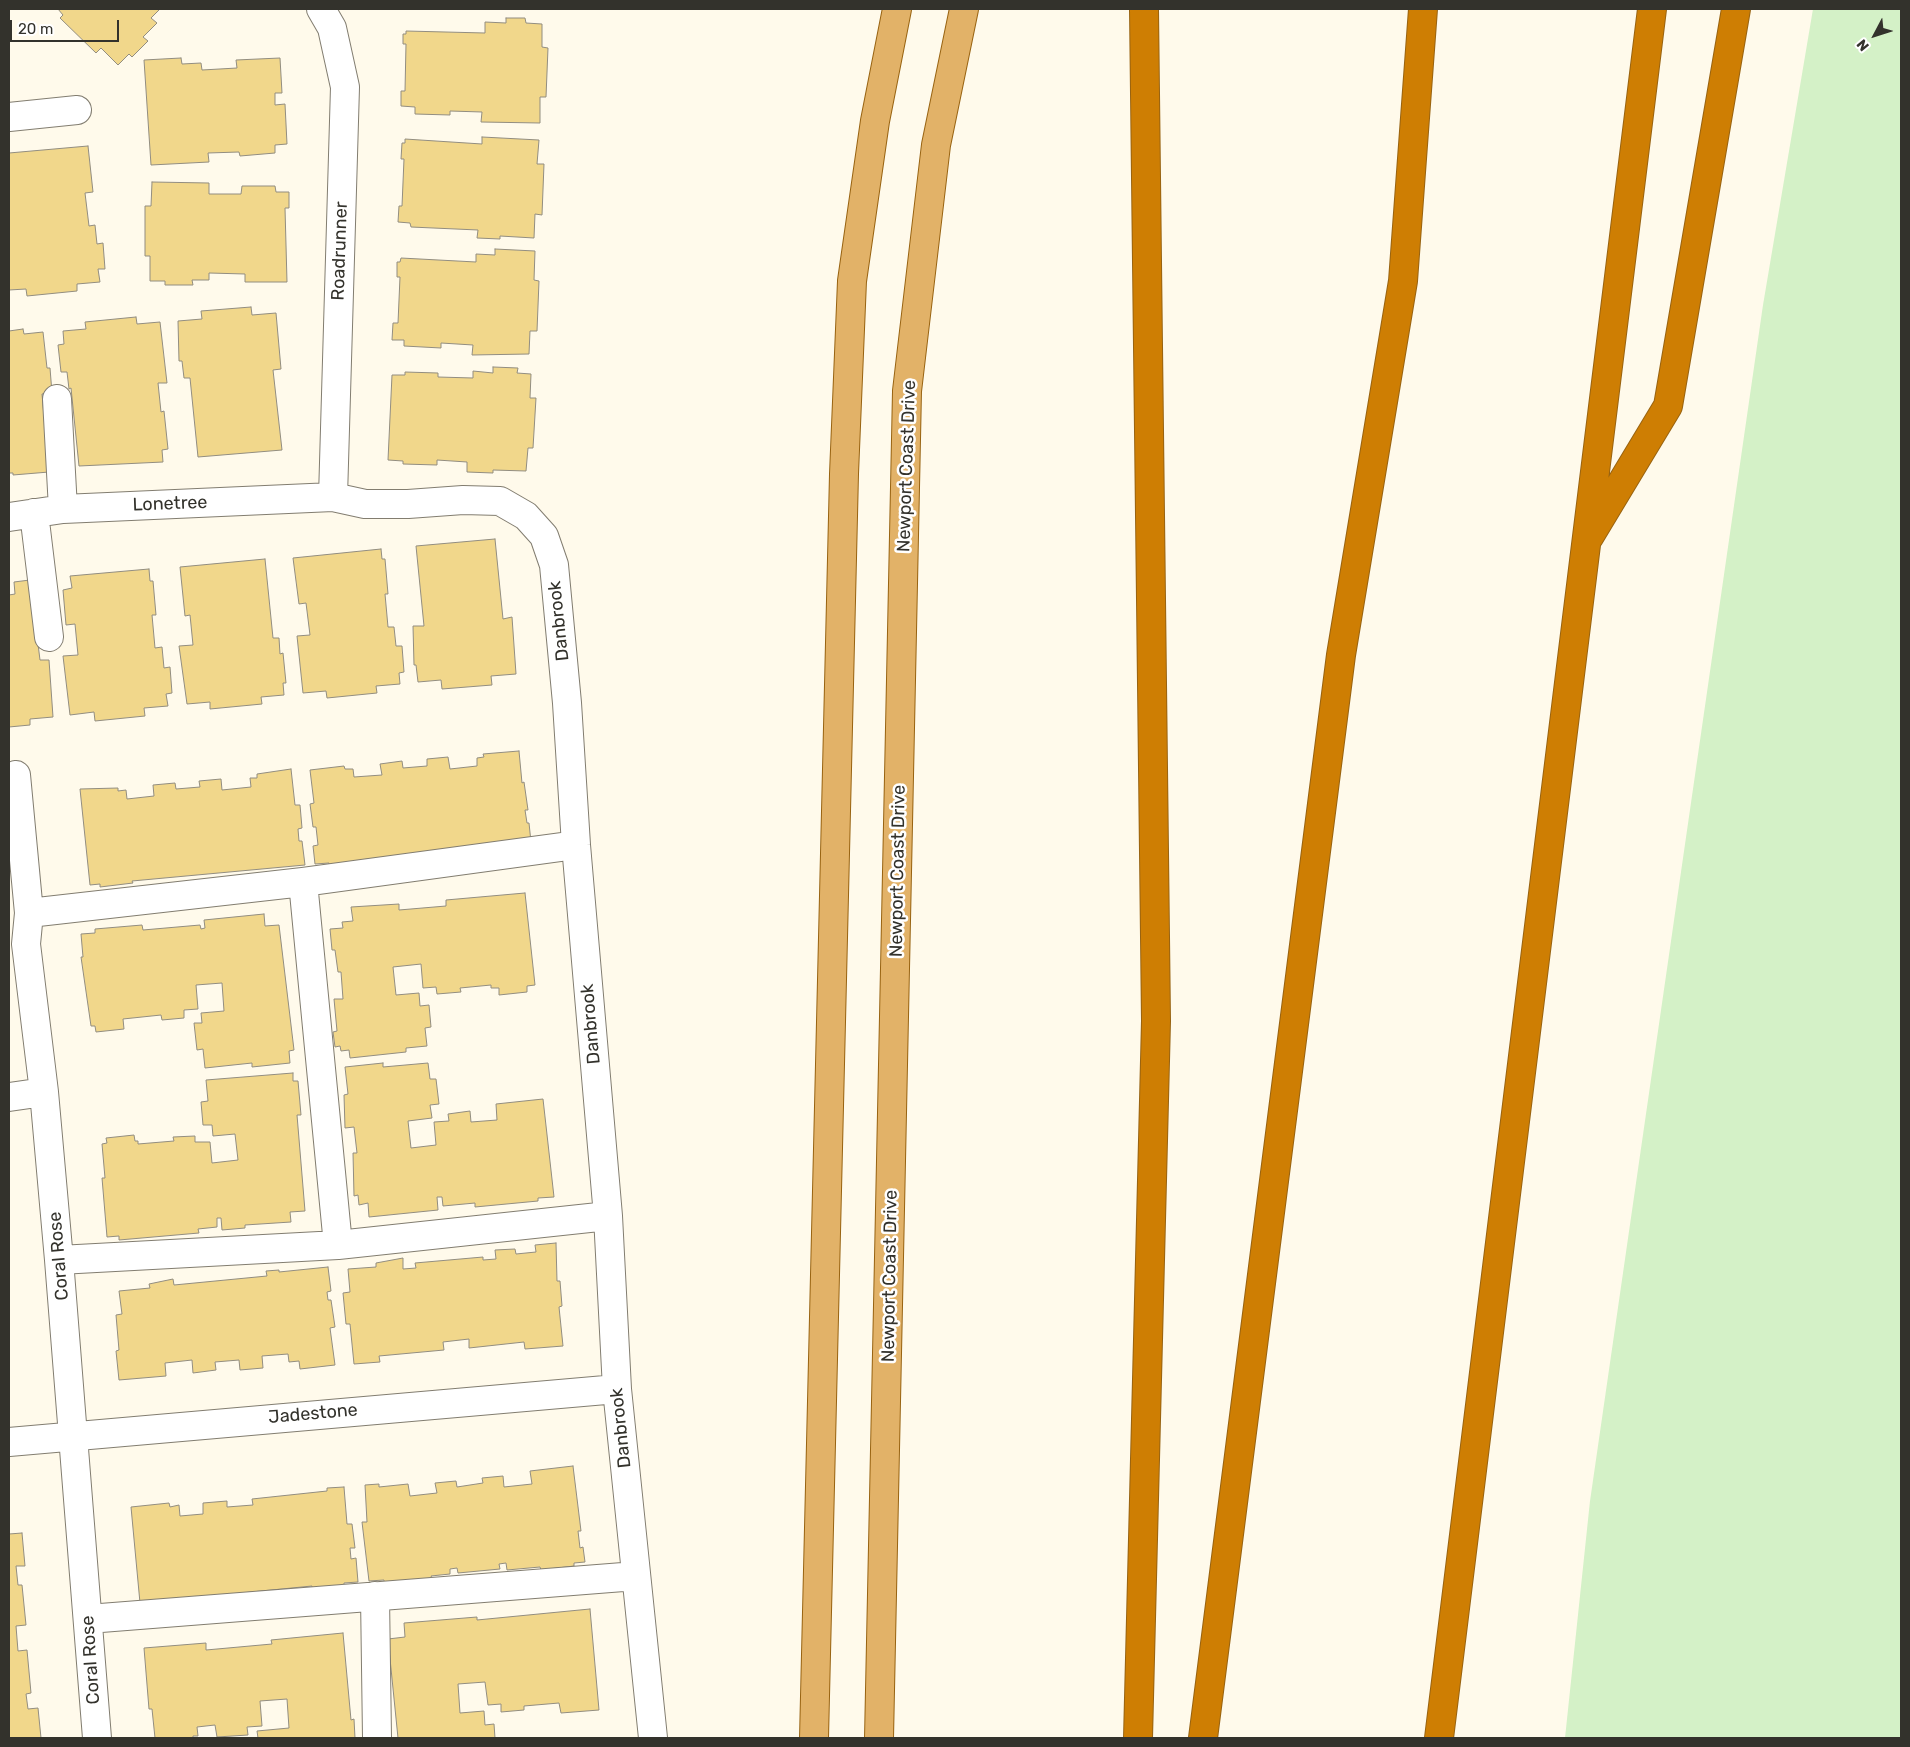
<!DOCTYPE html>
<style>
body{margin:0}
#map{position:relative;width:1910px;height:1747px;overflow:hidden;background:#fffaeb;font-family:Rubik,sans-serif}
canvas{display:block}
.frame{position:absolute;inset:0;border:10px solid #33322c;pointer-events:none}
.north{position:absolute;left:1850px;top:10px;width:50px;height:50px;-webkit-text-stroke:4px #fff;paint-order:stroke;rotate:230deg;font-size:14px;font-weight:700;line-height:20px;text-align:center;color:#33322c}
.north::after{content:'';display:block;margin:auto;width:18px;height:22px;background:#33322c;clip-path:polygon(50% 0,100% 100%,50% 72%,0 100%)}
.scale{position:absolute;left:10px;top:20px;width:109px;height:22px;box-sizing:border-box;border:2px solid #33322c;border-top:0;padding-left:6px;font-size:15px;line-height:18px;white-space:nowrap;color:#33322c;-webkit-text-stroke:4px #fff;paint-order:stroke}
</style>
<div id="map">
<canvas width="1910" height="1747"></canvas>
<div class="frame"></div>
<div class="north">N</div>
<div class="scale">20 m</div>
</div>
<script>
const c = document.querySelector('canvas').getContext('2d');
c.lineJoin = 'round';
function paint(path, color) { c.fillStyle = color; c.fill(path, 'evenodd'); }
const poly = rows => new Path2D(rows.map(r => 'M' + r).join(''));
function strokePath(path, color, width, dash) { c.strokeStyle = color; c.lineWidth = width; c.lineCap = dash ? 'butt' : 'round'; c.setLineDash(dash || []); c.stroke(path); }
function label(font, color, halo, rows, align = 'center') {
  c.font = font + ' Rubik,sans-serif'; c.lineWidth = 5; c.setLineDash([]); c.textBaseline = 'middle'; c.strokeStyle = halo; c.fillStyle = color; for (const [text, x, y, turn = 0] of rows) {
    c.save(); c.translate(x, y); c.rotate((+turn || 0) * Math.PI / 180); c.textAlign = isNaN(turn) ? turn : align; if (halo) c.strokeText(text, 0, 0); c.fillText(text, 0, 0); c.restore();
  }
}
const green = poly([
 [1813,9,1901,9,1901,1738,1565,1738,1590,1501,1763,305]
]);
const building = poly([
 [58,9,160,9,151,18,157,23,143,37,148,41,132,57,129,54,118,65,101,48,96,53,60,18,63,15,58,9],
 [506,18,525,18,526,23,542,24,542,47,548,48,546,97,540,97,540,123,481,122,482,112,450,111,450,115,415,114,415,107,401,106,401,91,405,91,406,44,403,44,403,34,406,34,406,31,485,33,485,22,506,23,506,18],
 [181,58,182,64,201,63,202,70,237,68,236,60,280,58,282,93,275,93,275,105,285,104,287,144,275,145,275,153,240,156,239,152,208,153,209,162,151,165,144,60,181,58],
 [482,137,539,140,537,164,544,164,542,215,535,214,534,238,500,236,500,239,477,238,478,230,411,227,410,223,398,222,399,206,402,206,404,159,401,159,402,143,405,143,405,139,482,144,482,137],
 [88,146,93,192,85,193,89,226,95,225,97,244,103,243,105,269,98,269,100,282,77,284,77,291,27,296,26,289,9,290,9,153,88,146],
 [152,182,209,183,209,194,241,194,242,186,275,186,276,192,289,192,289,208,285,208,287,282,245,282,245,274,209,273,209,280,192,280,193,285,165,285,165,281,150,281,150,256,145,256,145,206,151,206,152,182],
 [495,249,535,251,534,280,539,281,537,331,530,331,529,354,472,355,473,345,441,343,441,348,404,346,404,340,392,340,393,323,398,323,400,277,397,277,397,262,400,262,401,258,476,262,476,254,495,255,495,249],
 [251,307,252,315,276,313,281,369,273,370,282,450,198,457,190,378,184,378,182,361,179,361,178,321,202,319,201,311,251,307],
 [136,317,137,324,160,322,167,383,158,383,161,412,164,411,168,449,162,450,163,462,79,466,71,388,69,389,67,372,61,372,58,345,64,344,63,331,86,329,85,322,136,317],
 [23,329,24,334,43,332,47,368,50,368,52,393,42,394,49,472,13,475,13,473,9,473,9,331,23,329],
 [493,367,518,368,517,373,531,374,530,398,536,398,533,448,528,448,526,471,493,470,493,473,467,472,467,462,437,460,437,465,403,464,403,461,388,460,392,375,405,375,405,372,438,373,438,377,473,378,473,371,493,373,493,367],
 [495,539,503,619,512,617,516,674,491,676,492,685,442,689,441,680,418,682,416,665,414,665,413,626,424,626,416,546,495,539],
 [381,549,382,559,385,559,388,594,385,594,388,627,394,627,396,646,402,646,404,672,399,673,400,684,376,686,377,693,327,698,326,691,303,693,297,636,310,635,306,603,299,604,293,558,381,549],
 [265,559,273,638,279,638,280,654,283,653,286,683,283,683,284,695,261,697,262,704,210,709,210,702,187,704,179,646,193,645,190,615,185,616,180,567,265,559],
 [149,569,150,581,153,581,156,615,152,615,155,648,162,647,164,668,170,667,172,693,166,694,168,706,144,708,145,716,95,721,94,712,70,715,63,656,78,655,75,624,66,625,63,590,72,588,70,576,149,569],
 [30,580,40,660,49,660,53,717,30,719,30,725,9,727,9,595,15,594,14,582,30,580],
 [519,751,522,783,524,782,528,810,525,810,527,823,529,823,531,842,360,860,361,863,329,866,329,863,315,864,313,846,318,845,316,827,313,827,310,804,314,803,310,770,344,766,345,769,353,769,354,777,382,775,380,764,402,761,403,768,427,766,427,759,448,757,450,769,477,766,477,758,484,757,483,754,519,751],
 [291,769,295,805,300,805,302,828,298,829,299,841,302,841,305,865,132,881,133,883,100,887,100,884,90,885,80,789,118,788,118,791,126,790,127,799,154,796,153,785,175,783,176,789,200,787,199,781,221,779,222,790,251,787,250,778,257,778,257,774,291,769],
 [525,893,535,985,527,986,527,992,499,995,499,988,491,988,491,985,460,988,461,992,437,994,436,987,423,988,421,964,393,967,396,995,419,993,420,1006,429,1005,431,1027,425,1028,427,1046,406,1048,406,1052,350,1058,349,1050,341,1051,340,1046,335,1047,333,1032,337,1031,334,999,343,999,341,972,338,972,335,950,332,950,330,929,343,928,342,922,353,921,351,907,399,904,399,910,446,906,446,900,525,893],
 [264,914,265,926,279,925,294,1050,289,1051,290,1063,252,1067,252,1063,205,1068,203,1049,197,1050,194,1023,202,1023,201,1013,224,1011,222,983,196,985,198,1009,184,1010,184,1018,162,1020,161,1015,123,1019,124,1029,96,1032,95,1026,91,1026,81,957,83,957,81,934,95,933,95,929,142,925,143,930,200,925,201,929,205,928,204,920,264,914],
 [383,1063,383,1067,428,1063,430,1079,436,1079,439,1104,430,1105,432,1118,408,1121,411,1148,436,1145,434,1122,449,1121,448,1114,470,1111,471,1122,497,1120,496,1104,543,1099,554,1197,538,1198,538,1201,475,1207,475,1203,443,1206,442,1197,437,1197,438,1210,369,1217,368,1203,359,1205,358,1195,354,1196,353,1153,357,1153,354,1127,345,1128,344,1095,348,1094,345,1067,383,1063],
 [293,1073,293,1081,298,1081,301,1115,297,1115,305,1211,290,1212,291,1222,245,1225,245,1228,222,1230,221,1218,217,1218,217,1227,198,1229,199,1233,119,1240,119,1236,107,1237,102,1178,105,1178,102,1144,107,1143,106,1138,134,1135,135,1141,138,1141,138,1144,174,1141,173,1137,195,1136,195,1142,210,1142,212,1163,238,1160,235,1134,213,1136,212,1125,203,1125,201,1102,208,1101,206,1080,293,1073],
 [556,1243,557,1281,560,1281,562,1306,559,1307,563,1346,525,1349,524,1342,469,1348,469,1339,443,1342,444,1350,379,1356,380,1362,354,1364,350,1324,346,1324,343,1293,350,1292,348,1269,376,1267,376,1263,403,1258,403,1269,416,1268,415,1263,483,1257,483,1260,496,1259,495,1250,515,1249,516,1254,536,1252,535,1245,556,1243],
 [328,1267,331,1291,327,1292,328,1300,331,1300,335,1327,330,1328,335,1365,300,1369,299,1361,289,1362,288,1354,262,1356,263,1368,240,1370,239,1360,215,1362,216,1370,193,1373,192,1360,165,1363,166,1376,119,1380,116,1351,119,1350,116,1315,122,1314,119,1291,150,1288,149,1284,173,1279,174,1285,267,1276,266,1271,279,1270,279,1272,328,1267],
 [573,1466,581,1531,578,1531,580,1548,583,1547,585,1562,574,1563,574,1566,541,1570,540,1567,507,1570,506,1563,499,1564,500,1569,458,1573,457,1568,450,1569,450,1574,431,1576,432,1578,384,1583,384,1580,369,1581,362,1522,367,1522,365,1485,379,1484,379,1487,408,1484,410,1496,437,1493,435,1483,456,1481,457,1487,483,1483,482,1478,503,1476,504,1487,532,1484,530,1471,573,1466],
 [344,1487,347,1524,352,1524,355,1548,350,1548,351,1559,356,1558,358,1582,344,1583,344,1587,312,1590,312,1586,140,1603,131,1507,169,1503,170,1507,179,1505,180,1516,203,1514,203,1503,227,1501,227,1507,253,1505,252,1499,327,1491,327,1488,344,1487],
 [22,1533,25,1566,16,1566,18,1585,22,1585,26,1625,16,1626,18,1651,27,1650,31,1693,26,1694,28,1709,38,1708,41,1738,9,1738,9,1534,22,1533],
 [590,1609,599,1710,561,1713,559,1703,524,1706,524,1710,501,1712,501,1704,488,1705,485,1682,458,1684,460,1713,484,1711,485,1725,494,1724,495,1738,398,1738,388,1639,405,1637,404,1623,477,1617,477,1620,590,1609],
 [343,1633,351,1720,354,1719,355,1738,258,1738,257,1731,289,1728,287,1699,260,1701,262,1726,247,1727,248,1735,217,1737,215,1725,197,1727,198,1736,193,1736,193,1738,155,1738,152,1709,149,1709,144,1648,206,1643,206,1650,272,1644,271,1640,343,1633]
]);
const minor = poly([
 [321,9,332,28,345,87,333,497],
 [9,117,77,110],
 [57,399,63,509],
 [34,513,49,637],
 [9,517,63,509,333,497,365,504,408,504,463,500,500,501,526,516,544,536,554,565,567,703,576,845,608,1216,617,1389,653,1738],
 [16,775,29,913,26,944,44,1092,59,1260,97,1738],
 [303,882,338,1245],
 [29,913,303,882,576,845],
 [9,1097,44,1092],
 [59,1260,338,1245,608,1216],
 [9,1442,617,1389],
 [375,1596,377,1738],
 [88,1619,636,1576]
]);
const major = poly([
 [814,1738,844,474,852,281,875,121,897,9],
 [879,1738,907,391,936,145,964,9]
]);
const highway = poly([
 [1589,537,1668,406,1736,9],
 [1138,1738,1156,1021,1144,9],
 [1203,1738,1341,655,1403,281,1423,9],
 [1439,1738,1652,9]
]);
const streetNames = [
 ["Roadrunner",340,251,-88],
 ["Newport Coast Drive",907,466,-88],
 ["Lonetree",170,504,-2],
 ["Danbrook",559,621,-96],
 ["Newport Coast Drive",898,871,-89],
 ["Danbrook",591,1024,-95],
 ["Coral Rose",59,1256,-95],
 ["Newport Coast Drive",890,1276,-89],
 ["Jadestone",313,1414,-5],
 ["Danbrook",621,1428,-96],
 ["Coral Rose",91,1660,-94]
];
paint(green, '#d4f1c7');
paint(building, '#f1d78b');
strokePath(building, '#928d80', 1);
strokePath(minor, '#827d70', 30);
strokePath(major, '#986311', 30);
strokePath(highway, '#986311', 30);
strokePath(minor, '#fff', 28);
strokePath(major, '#e2b268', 28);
strokePath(highway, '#ce7e03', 28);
label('18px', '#33322c', '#fff', streetNames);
</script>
